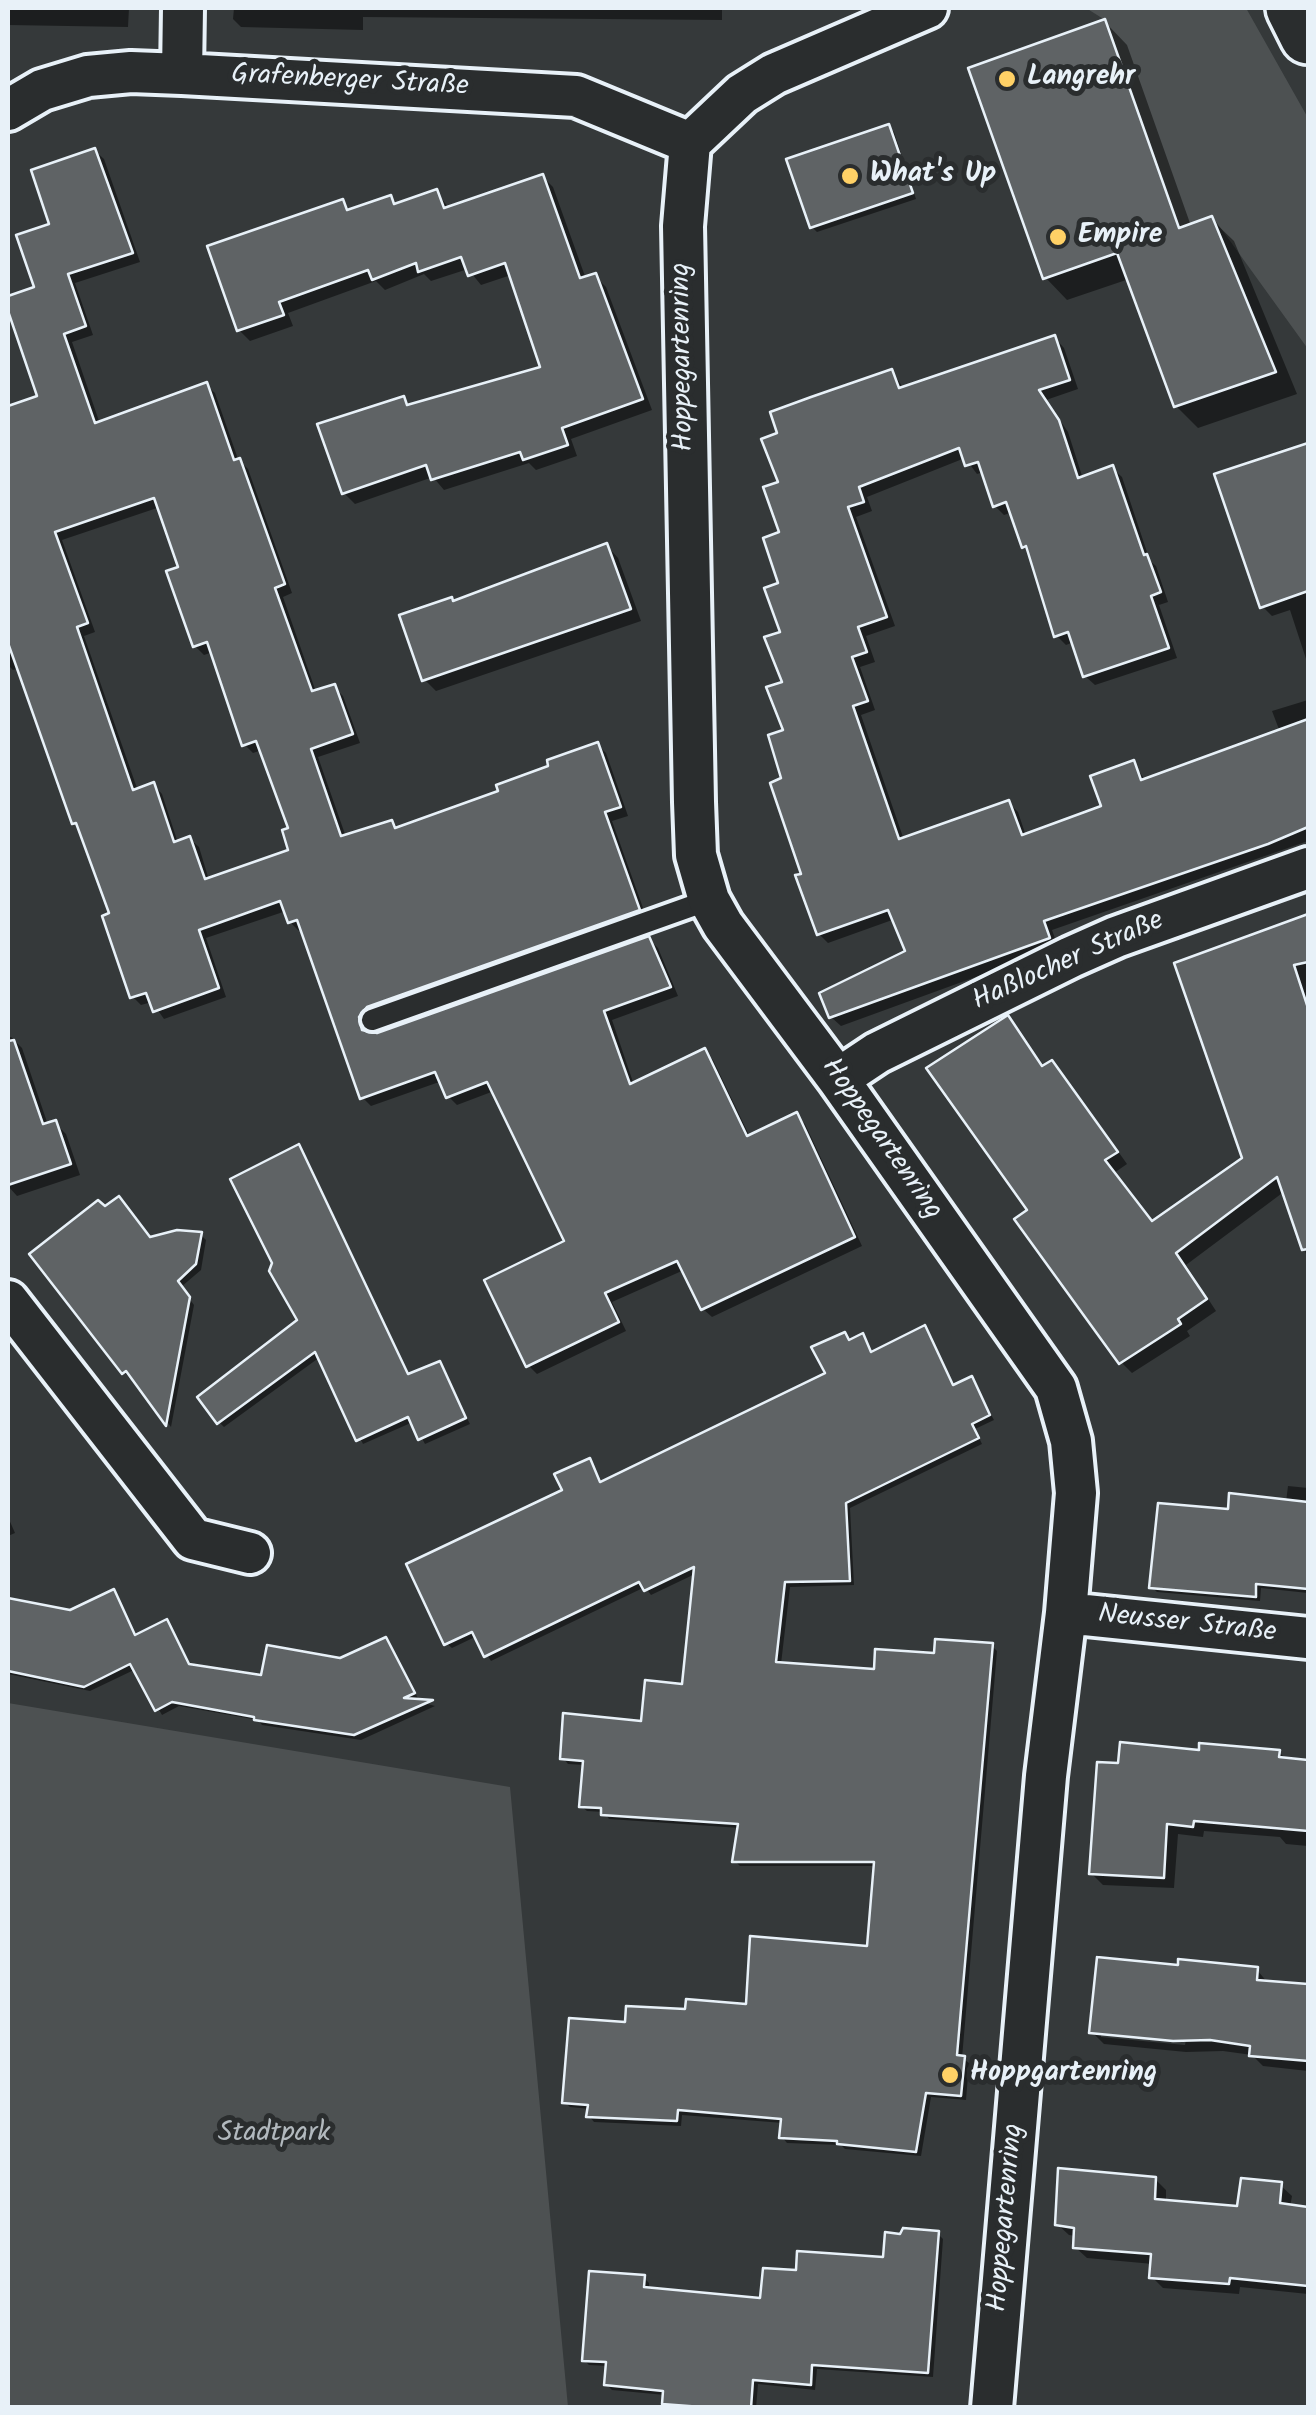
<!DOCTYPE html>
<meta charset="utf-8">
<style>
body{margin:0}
#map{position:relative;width:1316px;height:2415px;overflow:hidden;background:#35393a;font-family:Kalam,sans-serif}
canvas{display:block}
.frame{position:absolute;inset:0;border:10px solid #e8f1f8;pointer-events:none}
</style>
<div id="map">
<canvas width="1316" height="2415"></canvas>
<div class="frame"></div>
</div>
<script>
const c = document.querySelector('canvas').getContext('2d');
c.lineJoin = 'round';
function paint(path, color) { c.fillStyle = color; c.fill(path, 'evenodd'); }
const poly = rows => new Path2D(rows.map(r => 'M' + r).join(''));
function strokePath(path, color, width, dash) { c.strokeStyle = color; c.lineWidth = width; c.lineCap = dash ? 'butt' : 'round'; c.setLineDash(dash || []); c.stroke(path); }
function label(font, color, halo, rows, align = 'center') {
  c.font = font + ' Kalam,sans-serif'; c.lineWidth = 10; c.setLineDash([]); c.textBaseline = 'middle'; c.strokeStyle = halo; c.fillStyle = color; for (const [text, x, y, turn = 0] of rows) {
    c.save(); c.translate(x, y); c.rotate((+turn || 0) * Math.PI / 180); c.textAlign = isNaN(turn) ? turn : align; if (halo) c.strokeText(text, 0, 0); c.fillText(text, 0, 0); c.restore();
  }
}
const green = poly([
 [1086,8,1246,8,1308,118,1308,349,1212,216,1179,228,1105,20],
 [8,1703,510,1787,568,2407,8,2407]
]);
const shadow = poly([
 [8,8,129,8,128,27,8,25],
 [234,8,722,8,722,20,363,17,363,30,241,27,233,19],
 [1105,22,1127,45,1191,226,1211,219,1234,241,1297,394,1198,428,1176,406,1129,279,1067,300,1045,277],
 [889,127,894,132,916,199,817,232,812,227],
 [95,151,104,159,140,262,75,283,93,335,72,342,100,424,206,385,215,393,238,459,248,469,292,593,283,597,316,692,334,687,343,696,360,743,318,757,346,837,391,823,398,830,502,792,597,744,606,753,628,816,612,821,647,919,366,1026,368,1034,377,1036,649,939,658,948,678,996,612,1020,634,1085,704,1051,713,1060,750,1137,796,1115,805,1124,862,1246,712,1317,703,1309,684,1270,612,1302,626,1331,537,1374,528,1365,568,1242,494,1091,457,1105,448,1096,442,1081,371,1106,362,1097,302,929,299,931,290,922,286,911,206,938,226,997,164,1019,152,1002,141,1005,132,996,113,915,81,830,74,823,19,668,13,670,8,665,8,408,40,397,8,298,37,288,52,226],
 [160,507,181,568,195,646,204,655,213,652,244,744,253,753,262,750,291,829,292,851,209,880,199,847,190,839,178,843,162,794,154,785,138,791,84,636,95,632,62,540],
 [542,176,553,187,586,279,595,276,606,287,652,410,571,439,577,456,536,470,529,463,444,490,433,477,355,504,344,493,403,399,411,407,544,369,511,275,481,285,468,269,431,281,424,274,385,290,376,281,288,313,293,326,250,341,239,330,342,202,351,211,390,198,398,205,436,192,450,209],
 [1055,338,1064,348,1078,389,1046,400,1068,432,1083,479,1112,468,1122,477,1150,561,1156,566,1168,602,1159,605,1177,658,1095,685,1085,676,1074,642,1066,645,1056,635,1030,552,1024,546,1013,512,1004,515,995,506,984,472,977,474,965,458,867,497,872,511,856,517,895,626,866,636,875,662,860,667,875,710,861,715,904,840,1009,803,1018,812,1026,836,1104,808,1133,763,1146,781,1280,732,1272,711,1308,700,1308,841,1052,930,1058,947,841,1026,831,1017,909,953,895,919,828,943,819,934,784,780,781,484,892,371,904,389],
 [1308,446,1308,665,1290,610,1272,616,1262,606,1217,476],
 [607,546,618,558,641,621,436,691,425,680],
 [1308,917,1308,1260,1285,1191,1186,1265,1216,1311,1187,1331,1190,1336,1132,1373,1121,1362,1030,1211,1007,1018,1044,1068,1052,1063,1063,1074,1127,1164,1114,1173,1153,1224,1245,1159,1177,964],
 [11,1037,22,1048,48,1125,55,1123,66,1134,80,1175,17,1196,8,1186,8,1038],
 [301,1153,307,1158,409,1376,439,1364,470,1424,425,1444,413,1422,363,1444,320,1357,224,1427,219,1422,300,1321],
 [105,1210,150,1240,201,1235,206,1240,201,1270,181,1287,194,1305,171,1427,132,1375,129,1377,124,1372],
 [924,1328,955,1386,971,1379,994,1420,975,1429,982,1444,850,1508,854,1585,790,1587,781,1664,877,1672,992,1646,997,1651,962,2058,969,2063,966,2100,931,2097,921,2156,845,2149,841,2145,787,2143,782,2137,783,2123,682,2115,681,2126,594,2122,589,2116,590,2109,570,2107,565,2102,627,2025,687,2012,749,2007,869,1949,877,1866,740,1866,735,1861,740,1828,609,1819,604,1812,587,1811,581,1806,585,1765,568,1764,563,1758,643,1723,684,1687,695,1574,651,1595,645,1587,491,1661,475,1637,452,1648,446,1643,589,1461,602,1483,828,1374,845,1335,851,1341,863,1336,873,1353],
 [1288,1486,1308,1488,1308,1593,1261,1588,1260,1601,1157,1592,1152,1587,1230,1512,1286,1502],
 [8,1517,15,1533,8,1536],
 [113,1592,137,1637,166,1622,191,1667,263,1678,341,1660,386,1640,420,1702,435,1706,361,1740,262,1725,258,1720,179,1706,162,1715,136,1669,90,1691,8,1674,8,1601,70,1612],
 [1279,1752,1287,1760,1308,1763,1308,1846,1286,1844,1280,1837,1204,1831,1203,1837,1178,1834,1174,1888,1103,1885,1091,1873,1120,1765,1201,1753],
 [1180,1968,1257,1970,1268,1983,1308,1987,1308,2071,1263,2066,1252,2055,1223,2051,1186,2052,1104,2044,1092,2032],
 [1101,2032,1186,2040,1185,2045,1101,2037],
 [1155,2179,1166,2190,1166,2202,1240,2208,1280,2185,1292,2196,1290,2207,1308,2209,1308,2294,1240,2287,1239,2294,1163,2288,1152,2277,1153,2264,1087,2258,1075,2247,1076,2236,1069,2235,1057,2224],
 [938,2234,943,2239,933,2377,817,2369,815,2390,758,2384,756,2408,670,2408,665,2402,665,2395,612,2390,606,2384,608,2366,589,2365,584,2360,644,2278,649,2283,649,2290,762,2301,798,2273,885,2260]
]);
const building = poly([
 [1105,19,1179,228,1212,216,1276,372,1174,407,1117,253,1043,279,968,68,1105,19],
 [889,124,913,193,810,228,786,159,889,124],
 [95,148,133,253,68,274,86,326,64,334,95,423,207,382,234,460,240,458,285,584,275,588,312,691,335,684,353,734,311,749,341,836,392,820,395,828,498,791,496,785,548,766,547,760,598,742,621,807,605,812,640,910,367,1007,359,1017,362,1030,377,1033,649,936,671,987,604,1011,630,1084,705,1048,747,1136,797,1112,855,1237,701,1310,677,1261,605,1293,619,1322,526,1367,484,1280,564,1241,487,1082,446,1098,435,1072,360,1099,297,920,288,923,280,901,199,930,219,988,153,1012,146,993,130,998,102,916,109,913,76,823,72,824,8,643,8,406,37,396,8,311,8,296,34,287,16,235,49,224,31,170,95,148],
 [154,498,178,567,166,571,193,647,207,642,242,746,256,741,288,828,282,830,288,850,205,879,190,836,174,842,154,782,133,790,77,627,88,623,55,532,154,498],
 [543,174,580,278,596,273,643,399,562,428,568,445,523,460,520,452,431,480,426,465,342,494,317,424,404,396,407,405,540,367,505,263,468,276,461,257,418,272,416,263,372,280,368,270,279,302,284,315,237,331,207,246,343,199,347,210,391,195,394,204,437,189,444,208,543,174],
 [1055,335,1070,380,1039,390,1059,420,1078,478,1113,465,1144,555,1147,554,1161,592,1151,596,1169,648,1083,677,1068,632,1054,637,1026,546,1022,548,1006,502,993,507,978,462,965,466,959,448,859,487,864,502,848,507,887,617,858,627,867,652,852,657,868,701,853,706,899,839,1009,800,1022,835,1101,806,1090,776,1134,760,1141,780,1308,719,1308,827,1268,844,1044,921,1050,938,829,1018,819,993,905,951,888,910,817,935,795,875,801,874,770,783,781,778,768,735,783,730,766,687,782,682,764,637,780,632,764,588,778,583,763,538,779,532,763,487,778,482,761,439,777,433,770,412,811,397,892,369,899,388,1055,335],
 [1308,443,1308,591,1260,608,1214,474,1308,443],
 [607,543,631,609,422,681,399,615,452,597,453,601,607,543],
 [1308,914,1308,962,1294,965,1308,1008,1308,1249,1302,1250,1277,1177,1176,1253,1207,1299,1178,1319,1181,1324,1119,1364,1014,1219,1027,1210,926,1068,1008,1015,1042,1066,1052,1060,1118,1152,1105,1160,1152,1221,1242,1158,1174,963,1308,914],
 [14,1040,43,1124,56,1120,71,1164,8,1185,8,1041,14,1040],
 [299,1144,408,1374,440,1361,466,1418,418,1440,408,1417,356,1441,315,1352,217,1424,197,1397,297,1320,269,1271,272,1263,230,1179,299,1144],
 [119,1196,150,1237,177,1230,202,1232,196,1264,178,1281,190,1297,166,1426,126,1371,122,1374,29,1254,98,1200,105,1206,119,1196],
 [925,1325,953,1385,972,1376,990,1415,972,1424,979,1438,846,1503,850,1581,785,1582,776,1662,874,1669,875,1649,934,1653,935,1639,993,1643,957,2055,965,2056,961,2096,926,2093,916,2152,837,2144,837,2141,779,2138,781,2119,678,2110,677,2121,586,2117,588,2105,562,2103,569,2018,625,2022,626,2006,685,2009,686,1999,746,2004,750,1936,867,1946,874,1862,732,1862,738,1824,601,1815,601,1808,579,1807,583,1761,560,1759,563,1713,641,1721,645,1680,682,1684,694,1567,644,1591,639,1582,484,1657,472,1632,444,1645,406,1564,562,1490,554,1474,590,1458,600,1482,825,1373,811,1347,845,1332,849,1340,863,1333,871,1352,925,1325],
 [1229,1493,1308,1502,1308,1589,1256,1584,1256,1597,1149,1588,1158,1503,1228,1509,1229,1493],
 [114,1589,135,1635,167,1619,189,1664,261,1675,267,1645,340,1658,386,1637,415,1693,404,1698,433,1700,354,1735,254,1720,254,1717,172,1702,155,1711,130,1664,84,1687,8,1671,8,1598,70,1610,114,1589],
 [1120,1742,1199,1750,1199,1743,1280,1750,1279,1757,1308,1760,1308,1831,1194,1821,1193,1827,1167,1824,1164,1878,1089,1874,1097,1762,1118,1763,1120,1742],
 [1097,1957,1178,1965,1178,1959,1258,1967,1257,1980,1308,1984,1308,2061,1249,2056,1250,2046,1210,2040,1173,2041,1089,2033,1097,1957],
 [1058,2168,1156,2177,1155,2199,1237,2206,1241,2178,1282,2182,1280,2203,1308,2207,1308,2286,1230,2278,1229,2284,1149,2278,1151,2254,1073,2248,1074,2228,1055,2225,1058,2168],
 [903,2228,939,2231,928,2373,812,2365,811,2385,753,2380,751,2408,715,2408,662,2404,663,2391,604,2385,606,2362,582,2361,589,2271,645,2275,644,2287,760,2298,763,2268,796,2270,797,2251,883,2257,885,2232,900,2234,903,2228]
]);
const lane = poly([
 [372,1020,709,900]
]);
const street = poly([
 [927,8,774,74,742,94,690,143,683,226,694,802,696,855,709,900,723,925,838,1079,1056,1388,1071,1441,1076,1493,1066,1613,1046,1776,992,2408],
 [182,74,183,8],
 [8,110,42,90,88,76,131,72,182,74,576,96,690,143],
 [838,1079,877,1053,1071,957,1116,937,1308,868],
 [8,1301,193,1539,250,1553],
 [1066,1613,1308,1638]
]);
const secondary = poly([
 [1294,8,1308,36]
]);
const markers = [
 [1007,79,10,"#ffd166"],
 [850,176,10,"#ffd166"],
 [1058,237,10,"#ffd166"],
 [950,2075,10,"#ffd166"]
];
const poiNames = [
 ["Langrehr",1027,79],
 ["What's Up",870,176],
 ["Empire",1078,237],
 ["Hoppgartenring",970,2075]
];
const streetNames = [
 ["Grafenberger Straße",350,83,3],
 ["Hoppegartenring",685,357,-91],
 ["Haßlocher Straße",1069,963,-24],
 ["Hoppegartenring",880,1140,55],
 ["Neusser Straße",1187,1626,6],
 ["Hoppegartenring",1008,2218,-85]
];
const parkNames = [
 ["Stadtpark",274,2135]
];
paint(green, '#4d5152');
paint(shadow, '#0007');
paint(building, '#5f6365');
strokePath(building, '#e8f1f8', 2.5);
strokePath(lane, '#e8f1f8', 28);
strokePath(street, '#e8f1f8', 48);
strokePath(secondary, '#e8f1f8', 62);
strokePath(lane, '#2a2d2e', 20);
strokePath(street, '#2a2d2e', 40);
strokePath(secondary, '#2a2d2e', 55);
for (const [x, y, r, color] of markers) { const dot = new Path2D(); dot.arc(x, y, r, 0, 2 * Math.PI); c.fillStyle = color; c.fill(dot); strokePath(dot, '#2a2d2e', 4); }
label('bold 28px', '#e8f1f8', '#2a2d2e', poiNames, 'left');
label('28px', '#e8f1f8', '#2a2d2e', streetNames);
label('28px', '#b2b9be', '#2a2d2e', parkNames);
</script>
